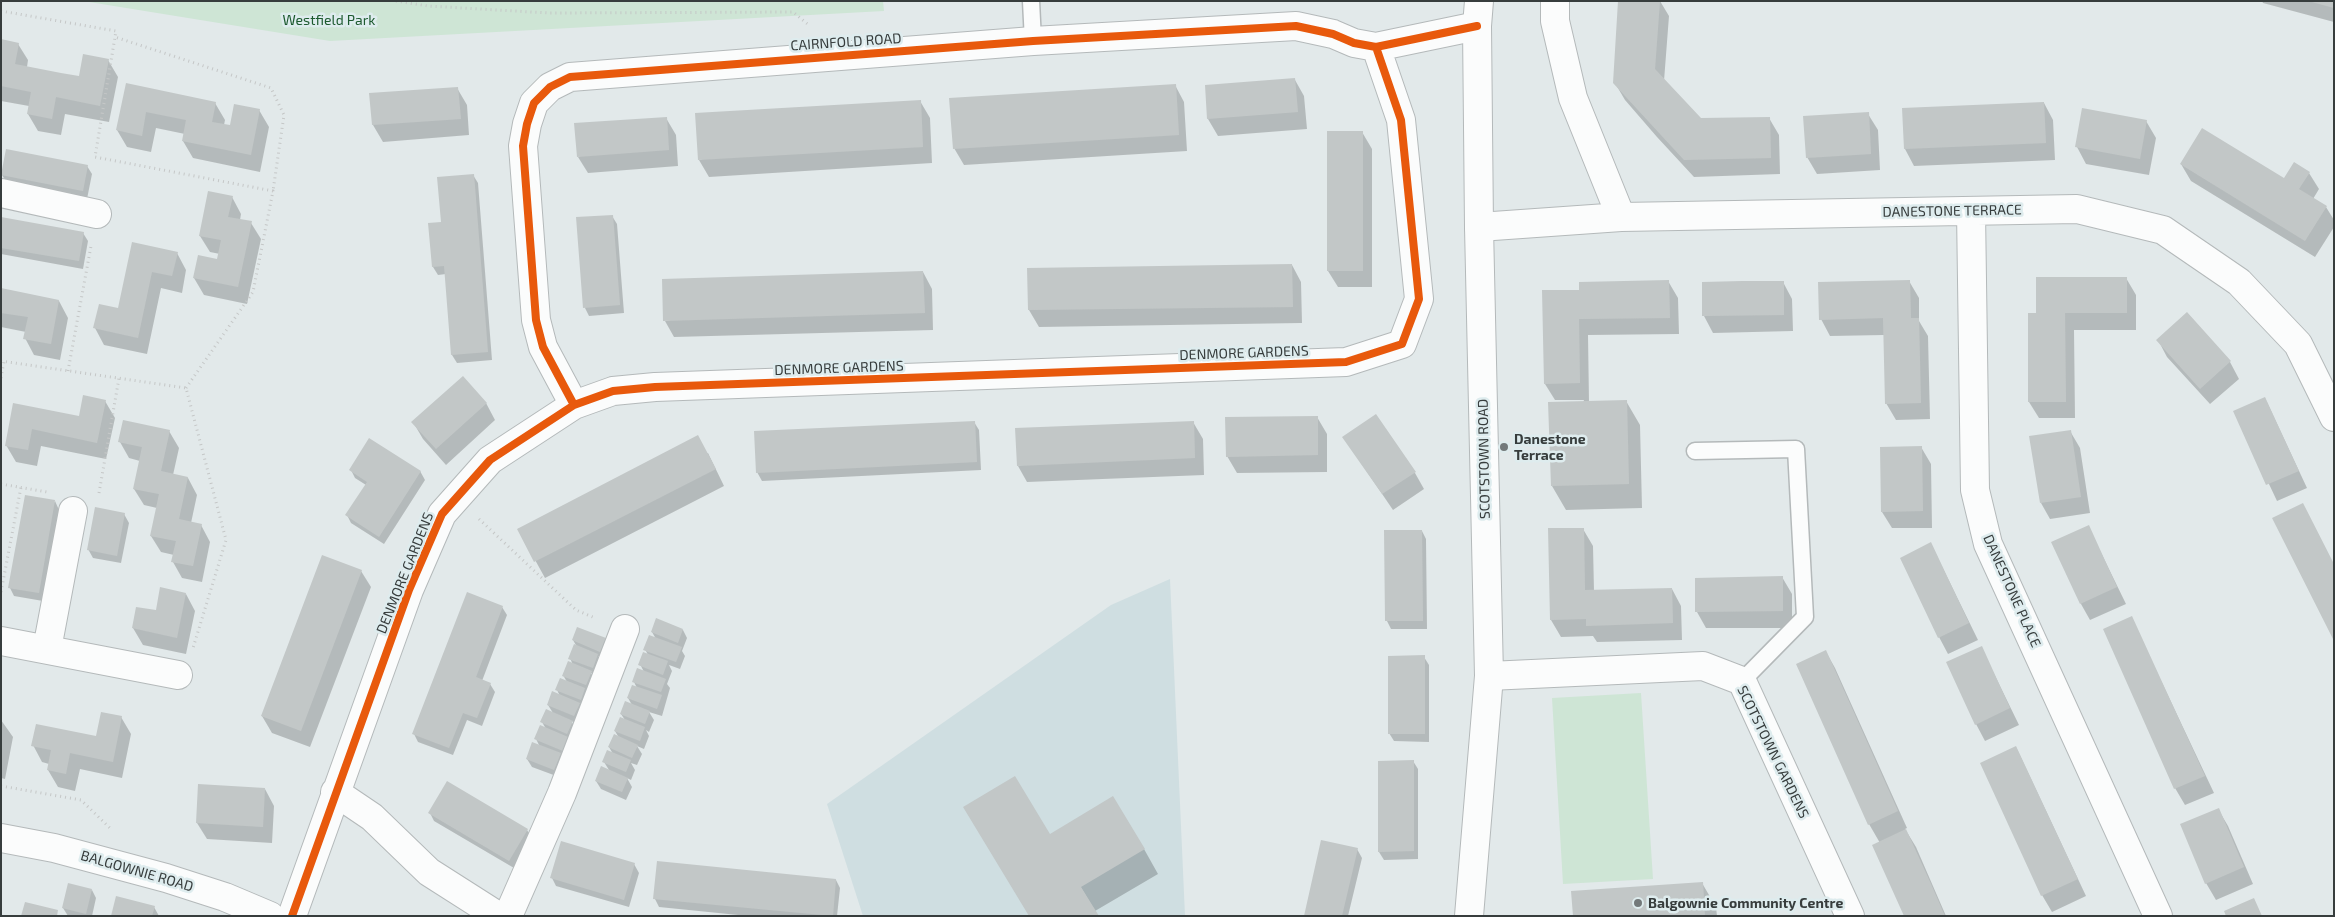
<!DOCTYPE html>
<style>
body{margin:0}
#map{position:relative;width:2335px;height:917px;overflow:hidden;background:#e2e9ea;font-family:"Exo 2",sans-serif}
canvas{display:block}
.frame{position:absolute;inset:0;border:2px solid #373d3d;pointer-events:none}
</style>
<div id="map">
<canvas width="2335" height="917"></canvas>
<div class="frame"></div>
</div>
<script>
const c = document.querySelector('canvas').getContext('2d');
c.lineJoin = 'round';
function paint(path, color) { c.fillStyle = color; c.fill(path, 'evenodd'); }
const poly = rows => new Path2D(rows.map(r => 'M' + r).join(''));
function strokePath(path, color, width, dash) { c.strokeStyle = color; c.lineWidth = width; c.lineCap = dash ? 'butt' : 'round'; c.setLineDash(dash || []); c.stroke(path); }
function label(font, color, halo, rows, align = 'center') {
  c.font = font + ' "Exo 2",sans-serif'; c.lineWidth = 5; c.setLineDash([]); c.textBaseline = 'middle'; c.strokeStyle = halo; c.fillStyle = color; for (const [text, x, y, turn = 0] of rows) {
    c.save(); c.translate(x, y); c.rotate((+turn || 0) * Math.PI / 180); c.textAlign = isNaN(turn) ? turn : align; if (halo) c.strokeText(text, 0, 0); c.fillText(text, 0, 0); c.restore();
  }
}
const built = poly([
 [1170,579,1185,916,863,916,827,804,1111,605]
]);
const green = poly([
 [83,1,883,1,884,11,330,41],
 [1641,693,1653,879,1563,884,1552,698]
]);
const shadow = poly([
 [1619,1,1660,1,1669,16,1664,81,1700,119,1769,118,1779,135,1780,174,1694,177,1657,137,1625,100,1615,83],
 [2262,1,2334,1,2334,22,2263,3],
 [1,41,18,44,28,60,27,67,80,78,108,60,118,77,109,122,65,114,61,135,38,131,28,114,29,106,1,101],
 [1295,80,1304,96,1307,129,1218,136,1208,119,1206,86],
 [127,85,215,103,225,120,224,125,231,127,259,110,269,127,260,172,193,158,183,141,185,134,156,128,151,152,127,147,117,130],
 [1175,85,1184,102,1187,151,964,165,954,148],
 [457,88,467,105,469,135,383,142,373,125,371,94],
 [920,101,930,118,932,163,709,177,699,160],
 [2044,103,2053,120,2055,160,1914,166,1905,149,1903,109],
 [1868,114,1878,130,1880,170,1817,174,1807,157],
 [666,118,676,135,678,166,588,173,578,157],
 [2146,121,2156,138,2149,175,2086,164,2077,147],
 [1362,132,1372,149,1372,287,1338,287,1328,271],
 [2181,164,2284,180,2309,173,2319,189,2313,199,2326,207,2334,220,2334,227,2315,257,2191,181],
 [87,166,92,174,87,199,7,183,2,175],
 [473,175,478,183,492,360,457,363,452,355,446,274,438,275,433,267],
 [232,197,241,214,240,220,251,223,261,239,247,304,204,295,194,278,218,260,220,254,210,252,200,236],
 [612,216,617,224,624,313,589,316,585,308],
 [1,219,83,233,88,241,83,269,1,254],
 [133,244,177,253,186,270,182,293,161,288,147,354,104,345,95,328,119,309],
 [1292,265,1301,282,1302,323,1039,327,1029,310,1028,269],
 [923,272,932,289,933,330,674,337,665,321],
 [2126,278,2136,295,2136,330,2074,330,2075,418,2039,418,2029,402,2037,315],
 [1668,281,1678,298,1679,334,1588,335,1589,402,1626,401,1640,425,1642,508,1566,510,1552,486,1584,400,1555,400,1545,384,1580,291],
 [1909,281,1919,298,1919,321,1928,336,1930,419,1896,420,1886,403,1884,335,1830,336,1821,319],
 [1783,282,1792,299,1793,331,1713,333,1704,316],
 [1,290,59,301,68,318,60,360,34,355,25,338,26,332,1,327],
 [2158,340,2230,362,2239,379,2210,404,2167,357],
 [2265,398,2307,488,2277,501,2235,412],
 [105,401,115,418,106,459,41,446,37,466,16,462,6,445,14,404,80,418],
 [486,403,495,420,446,465,423,439,413,422],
 [1317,417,1327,434,1327,472,1237,473,1227,456],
 [974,422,979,430,981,470,762,481,757,472],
 [1193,422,1203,439,1204,475,1027,482,1018,466],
 [169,431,179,448,173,475,188,478,197,495,191,523,201,525,210,542,202,582,182,578,173,562,174,555,161,552,151,536,157,508,144,505,134,489,140,461,129,458,120,442],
 [2070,431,2080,448,2090,513,2050,519,2041,503],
 [1344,438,1415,473,1424,489,1393,510],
 [1921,447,1931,464,1932,528,1892,528,1882,512],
 [708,453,724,486,545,578,518,529],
 [351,470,420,471,425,480,384,544,351,523,347,515,366,485,355,478],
 [55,501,59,510,43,601,14,596,10,588],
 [124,514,129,523,121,563,93,558,88,549],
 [2088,526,2126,604,2090,620,2081,604],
 [1583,529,1593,546,1594,591,1672,589,1681,606,1682,640,1597,642,1593,636,1561,637,1551,620,1549,530],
 [1422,531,1426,539,1427,629,1391,629,1387,621],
 [1931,544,1978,640,1948,654,1939,637],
 [361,571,371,587,310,747,272,733,262,716],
 [1782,577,1792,594,1792,628,1706,628,1697,612],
 [186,594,195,611,186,654,143,645,133,628],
 [502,607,507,615,482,681,490,684,495,692,482,726,467,720,453,755,418,742,414,734],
 [2131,617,2214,793,2185,805,2175,788],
 [683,630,687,638,682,651,685,656,680,669,669,665,672,671,667,684,670,688,662,716,649,712,654,720,649,732,646,730,649,736,644,749,637,746,642,754,637,765,631,763,635,770,631,780,627,778,632,787,626,800,601,789,596,781,609,770,604,762,613,754,609,747,619,738,615,731,625,720,621,714,632,705,628,698,637,688,634,682,644,672,640,664,648,655,645,649,656,639,652,632],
 [605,639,610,647,605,659,598,656,602,663,597,675,591,673,595,680,590,693,585,691,589,698,585,708,580,706,584,712,579,724,571,721,577,730,567,759,561,756,565,762,559,777,532,767,527,759,540,747,536,739,546,729,542,722,553,713,548,705,560,696,557,690,567,682,563,675,573,665,570,658,577,647,573,640],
 [1981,647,2019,725,1985,741,1976,724],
 [1826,652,1835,668,1907,828,1905,829,1916,847,1946,916,1905,916,1880,843,1869,824],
 [1424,657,1429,665,1429,742,1394,741,1389,733],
 [121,717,131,734,122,778,80,769,75,791,58,787,48,770,49,764,42,762,33,745,97,737],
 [1,720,13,737,5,779,1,778],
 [2016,747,2086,896,2052,912,2042,895],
 [1413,761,1418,769,1418,859,1384,860,1379,852],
 [265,789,274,806,272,843,207,839,197,823],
 [2218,809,2228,826,2253,884,2216,900,2206,883],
 [430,813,527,830,532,838,514,868,434,821],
 [1050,836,1144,849,1158,874,1095,911],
 [1357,849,1362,858,1348,916,1305,916],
 [634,864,639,873,629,907,556,886,552,878],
 [836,880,840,888,837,916,748,916,659,907,655,899],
 [1702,883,1716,907,1717,916,1574,916],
 [92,890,96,898,92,916,68,916,63,908],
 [154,907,159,916,112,916]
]);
const building = poly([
 [1618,1,1660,1,1655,69,1701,118,1770,117,1771,158,1684,160,1613,83],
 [2312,1,2334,1,2334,8,2312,2],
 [1,39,19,43,15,64,61,73,79,76,83,54,109,59,100,106,56,97,52,119,27,114,31,92,1,86],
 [1295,78,1298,112,1207,119,1205,85],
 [126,83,216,102,212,122,230,125,234,104,260,109,251,155,182,141,186,120,146,112,142,136,116,130],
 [1176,84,1179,135,953,149,949,98],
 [458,87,461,119,372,125,369,93],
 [921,100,923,147,698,160,695,113],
 [2044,102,2046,143,1904,149,1902,108],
 [2082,108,2147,120,2140,159,2075,147],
 [1869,112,1871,154,1806,158,1803,116],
 [667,117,669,150,577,157,574,123],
 [2202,128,2284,178,2294,162,2310,172,2299,189,2327,206,2305,241,2180,164],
 [1327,131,1363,131,1363,271,1327,271],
 [6,149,88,165,83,191,1,175],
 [474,174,488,352,451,355,444,266,432,267,428,223,441,222,437,177],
 [208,191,233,196,228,217,252,221,238,287,193,278,198,255,217,259,221,240,199,236],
 [613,215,620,305,583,308,576,217],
 [1,217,84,232,79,261,1,248],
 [132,242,178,252,172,276,152,272,138,338,93,328,99,304,118,308],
 [1292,264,1293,307,1028,310,1027,268],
 [923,271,925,313,663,321,662,279],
 [2036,277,2127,277,2127,313,2065,313,2066,402,2028,402,2028,313,2036,313],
 [1669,280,1670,318,1579,319,1580,383,1544,384,1542,290,1579,290,1579,282],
 [1910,280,1911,318,1919,318,1921,403,1885,404,1883,318,1819,320,1818,282],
 [1742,281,1784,281,1784,315,1702,316,1702,282],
 [1,288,59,300,51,344,23,339,28,317,1,313],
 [2187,312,2231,361,2200,389,2156,340],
 [463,376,487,403,436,449,411,422],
 [83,395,106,400,97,443,32,429,28,450,5,446,13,403,79,416],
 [2265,397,2299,471,2266,485,2233,411],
 [1627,400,1629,484,1551,486,1548,402],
 [1376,414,1416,472,1382,494,1342,437],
 [1318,416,1318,455,1226,457,1225,417],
 [123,420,170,430,161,471,188,477,179,519,202,524,193,566,171,562,176,541,150,536,159,494,133,489,142,447,118,442],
 [975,421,977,462,756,473,754,431],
 [1194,421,1195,458,1017,466,1015,428],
 [2071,430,2081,497,2040,503,2029,436],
 [698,435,716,469,534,562,517,529],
 [369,438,421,471,379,537,345,515,367,482,349,470],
 [1922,446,1923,511,1881,512,1880,447],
 [25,495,55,500,39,593,8,588],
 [2303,503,2334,564,2334,641,2272,518],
 [95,507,125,513,117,556,87,550],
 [2089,525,2117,587,2080,604,2051,542],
 [1548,528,1584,528,1585,590,1672,588,1673,623,1586,626,1586,619,1550,620],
 [1384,530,1422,530,1423,621,1385,621],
 [1931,542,1969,623,1938,638,1900,558],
 [322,555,362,570,301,731,261,716],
 [1783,576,1783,611,1695,612,1695,578],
 [160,587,186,593,177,638,132,628,136,607,156,610],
 [467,592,503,606,476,677,491,683,477,718,463,713,449,748,412,734],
 [2132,616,2205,776,2174,789,2103,629],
 [656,618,683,629,678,643,651,632],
 [577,627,606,638,600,652,572,640],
 [649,635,682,647,676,662,643,650],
 [574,644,598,654,593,668,568,659],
 [1982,646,2010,708,1975,725,1946,662],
 [1826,650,1898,811,1868,825,1796,664],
 [643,652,668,661,663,675,638,665],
 [1425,655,1425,734,1388,734,1388,656],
 [568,661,592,671,586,685,562,676],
 [637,668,666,679,661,692,632,682],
 [560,678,585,688,581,700,555,690],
 [632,685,662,695,657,709,627,698],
 [552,691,580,703,574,716,547,705],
 [625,701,650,711,645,724,620,714],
 [546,709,573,721,567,734,540,722],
 [101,712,122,716,113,762,70,753,66,774,47,770,51,750,31,746,36,724,96,736],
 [620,717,645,727,640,741,614,731],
 [540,725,568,737,563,751,534,739],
 [614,734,638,745,632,758,608,747],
 [532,742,561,753,554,770,526,759],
 [2016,746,2078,879,2041,896,1980,763],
 [607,750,631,760,626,772,602,762],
 [1414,760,1414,851,1378,852,1378,761],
 [601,766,628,778,622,792,595,781],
 [1015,776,1050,834,1113,796,1145,849,1081,887,1099,916,1029,916,963,807],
 [447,781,528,829,509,861,428,813],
 [198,784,265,788,263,827,196,823],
 [2219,808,2244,867,2205,884,2180,824],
 [1906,829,1931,884,1945,916,1904,916,1872,845],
 [1321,840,1358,848,1342,916,1304,916],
 [561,841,635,863,624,900,550,878],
 [657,861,836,879,833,916,653,899],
 [1703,882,1705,916,1573,916,1571,891],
 [68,883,92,889,86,914,62,908],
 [116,896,155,906,152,916,111,916],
 [2254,898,2262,916,2226,916,2224,911],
 [25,902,58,910,57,916,21,916]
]);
const path = poly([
 [396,1,428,6,549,13,793,12,810,26],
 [1,11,116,31,115,37],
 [1,361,186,388,226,540,193,648],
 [68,371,91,246],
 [1,378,4,361],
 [186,388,253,292,273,191,95,157,115,37,271,88,284,115,273,191],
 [1,484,47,492],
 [99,493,119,378],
 [479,519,576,610,595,618],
 [1,592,21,487],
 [1,786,81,800,112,830]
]);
const lane = poly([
 [1031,1,1033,41],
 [1695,451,1796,449,1805,617,1742,681]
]);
const street = poly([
 [1555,1,1555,21,1573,98,1621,217],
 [1,193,97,214],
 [1971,211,1975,490,1988,544,2158,916],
 [1479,227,1621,217,2077,209,2163,230,2239,282,2298,344,2334,417],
 [574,405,543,347,536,320,523,146,527,124,534,103,550,87,570,77,1033,41,1296,26,1333,34,1354,43,1376,47,1477,26],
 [1,641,178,675],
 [47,649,73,511],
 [1489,676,1703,666,1742,681,1850,916],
 [335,792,372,817,429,872,498,916],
 [292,916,409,590,442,514,490,460,574,405,613,391,655,387,1346,362,1402,344,1419,299,1401,120,1376,47],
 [508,916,562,793,625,629]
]);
const secondary = poly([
 [1,838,54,848,166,878,225,897,270,916],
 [1469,916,1489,676,1479,227,1477,26,1479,1]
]);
const cycleway = poly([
 [574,405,543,347,536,320,523,146,527,124,534,103,550,87,570,77,1033,41,1296,26,1333,34,1354,43,1376,47,1477,26],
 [292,916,409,590,442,514,490,460,574,405,613,391,655,387,1346,362,1402,344,1419,299,1401,120,1376,47]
]);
const markers = [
 [1504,447,5,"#73797a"],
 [1638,903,5,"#73797a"]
];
const parkNames = [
 ["Westfield Park",329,20]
];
const streetNames = [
 ["CAIRNFOLD ROAD",846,42,-4],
 ["DANESTONE TERRACE",1952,211,-1],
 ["DENMORE GARDENS",1244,353,-2],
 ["DENMORE GARDENS",839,368,-2],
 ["SCOTSTOWN ROAD",1484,459,-91],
 ["DENMORE GARDENS",405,573,-68],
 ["DANESTONE PLACE",2012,591,66],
 ["SCOTSTOWN GARDENS",1773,752,64],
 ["BALGOWNIE ROAD",137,871,16]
];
const poiNames = [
 ["Danestone",1514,439],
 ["Terrace",1514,455],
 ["Balgownie Community Centre",1648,903]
];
paint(built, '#cfdee1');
paint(green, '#cee5d5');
paint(shadow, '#0003');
paint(building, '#c2c7c7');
strokePath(lane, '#b4b9ba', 19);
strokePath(street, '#b4b9ba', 30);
strokePath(secondary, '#b4b9ba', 30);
strokePath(path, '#c5c7c7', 3, [1, 4]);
strokePath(lane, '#fbfcfc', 16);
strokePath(street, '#fbfcfc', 28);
strokePath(secondary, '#fbfcfc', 28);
strokePath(cycleway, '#e8590c', 8);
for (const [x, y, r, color] of markers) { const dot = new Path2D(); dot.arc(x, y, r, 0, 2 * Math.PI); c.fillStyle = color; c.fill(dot); strokePath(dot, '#deecee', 2); }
label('14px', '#1d5a2f', '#deecee', parkNames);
label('14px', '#373d3d', '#deecee', streetNames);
label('bold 14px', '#373d3d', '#deecee', poiNames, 'left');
</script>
